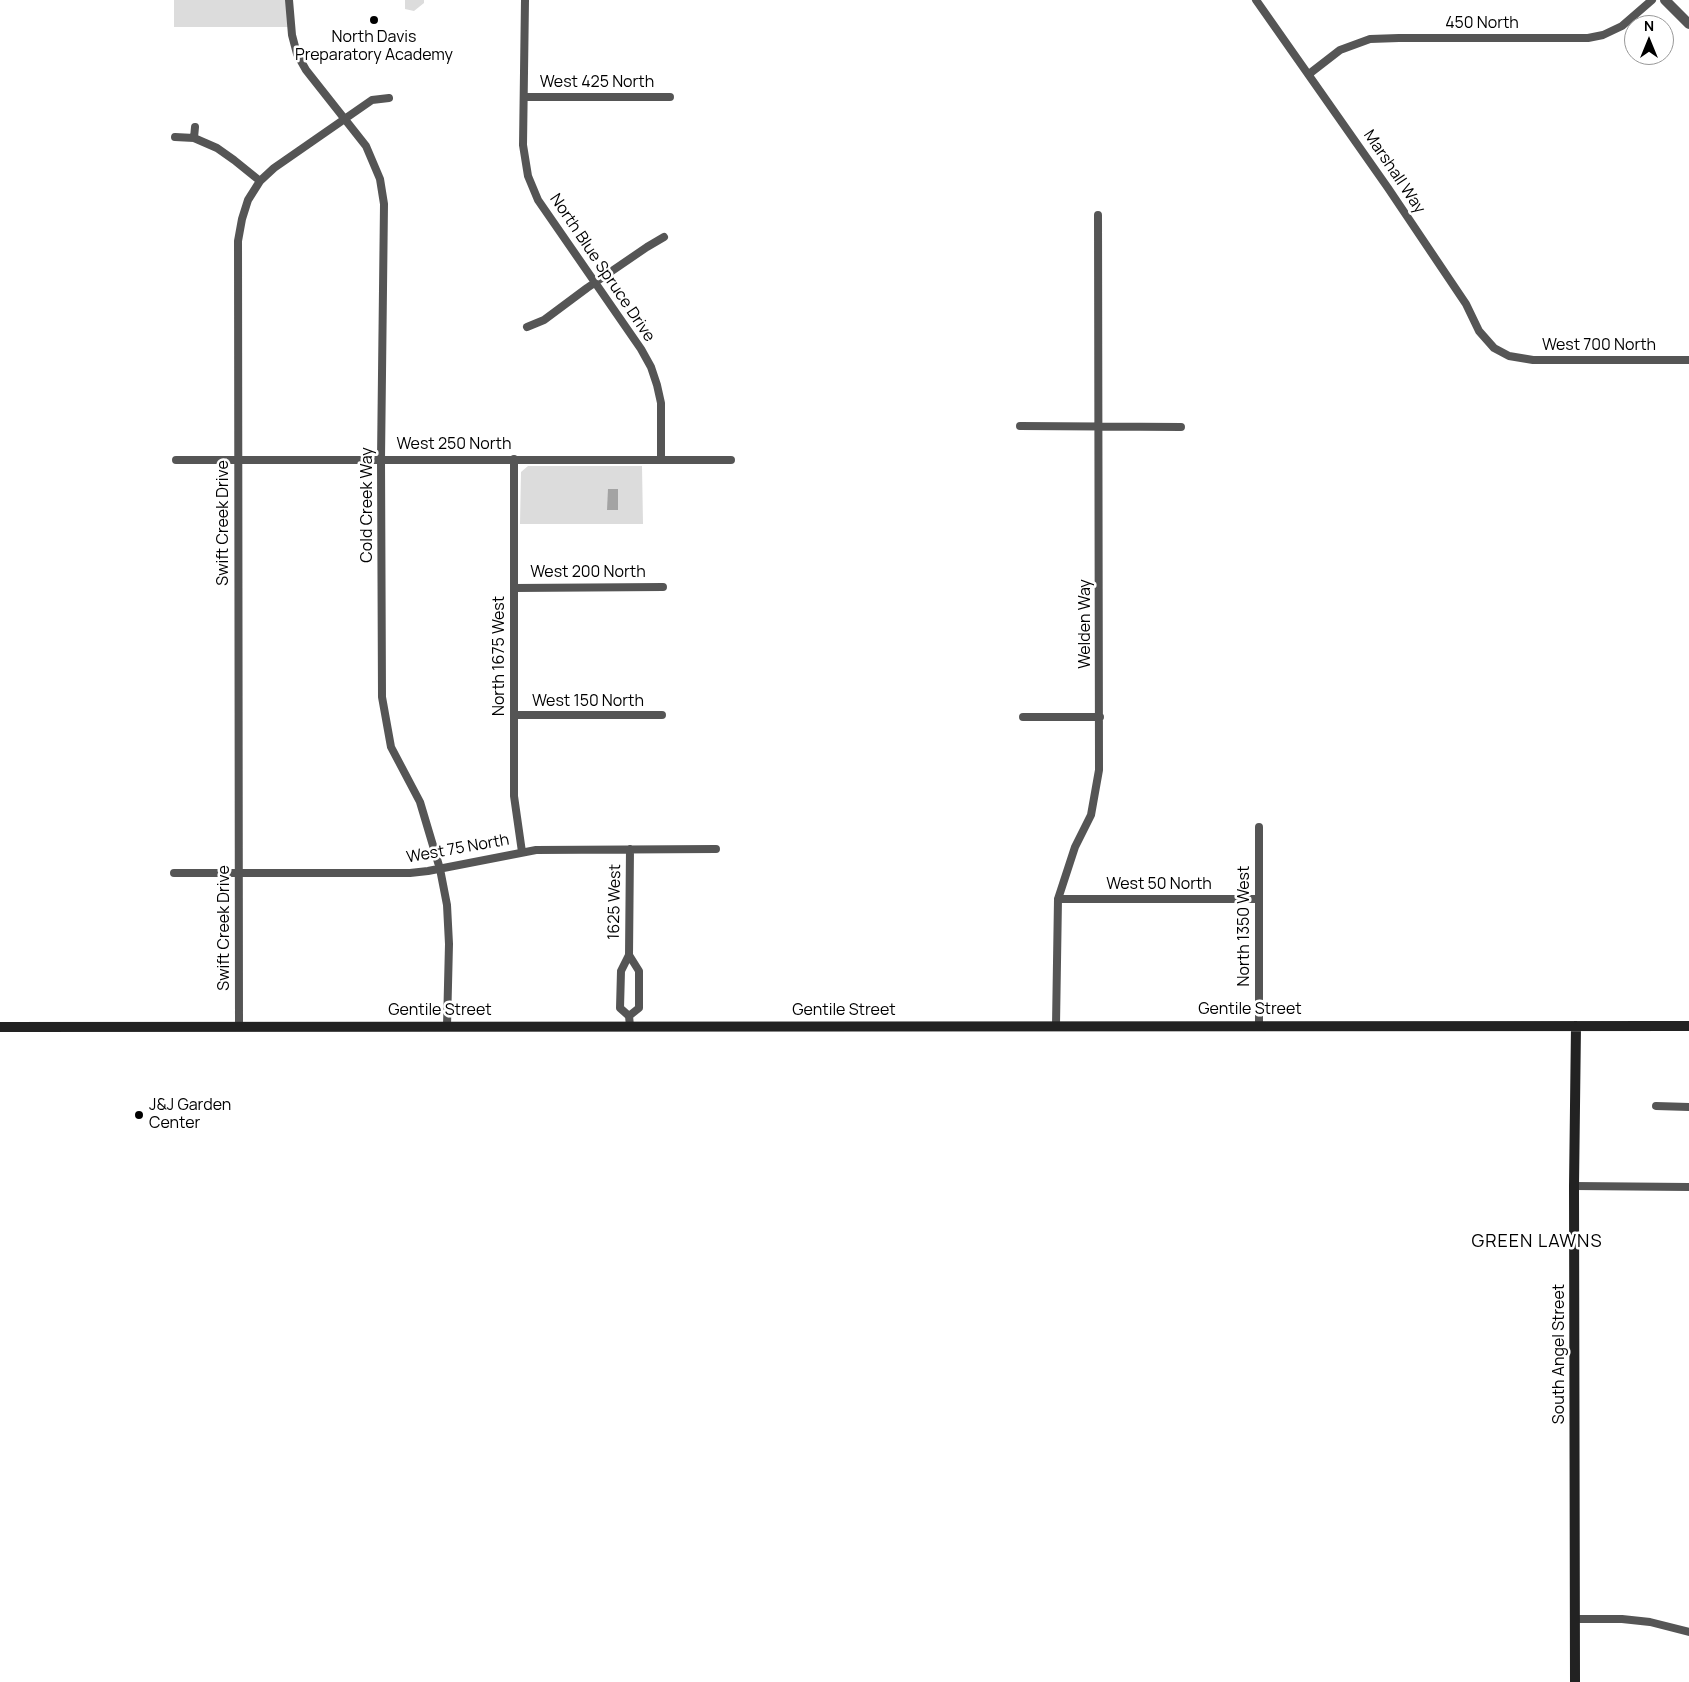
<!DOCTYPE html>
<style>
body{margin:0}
#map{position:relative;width:1689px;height:1682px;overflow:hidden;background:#fff;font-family:Manrope,sans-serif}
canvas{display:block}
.north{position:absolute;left:1624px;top:15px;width:50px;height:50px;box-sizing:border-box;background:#fff;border:1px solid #999;border-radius:50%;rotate:0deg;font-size:14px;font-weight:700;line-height:20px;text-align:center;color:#000}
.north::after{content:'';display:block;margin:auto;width:18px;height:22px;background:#000;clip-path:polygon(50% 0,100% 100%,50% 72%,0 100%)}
</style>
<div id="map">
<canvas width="1689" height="1682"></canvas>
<div class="north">N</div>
</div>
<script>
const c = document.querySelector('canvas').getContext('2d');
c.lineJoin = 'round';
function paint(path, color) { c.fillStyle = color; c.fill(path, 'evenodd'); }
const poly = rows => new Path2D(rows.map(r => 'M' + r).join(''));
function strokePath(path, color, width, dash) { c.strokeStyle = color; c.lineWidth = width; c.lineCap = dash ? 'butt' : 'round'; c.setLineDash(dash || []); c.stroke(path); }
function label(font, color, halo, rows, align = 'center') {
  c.font = font + ' Manrope,sans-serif'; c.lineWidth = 5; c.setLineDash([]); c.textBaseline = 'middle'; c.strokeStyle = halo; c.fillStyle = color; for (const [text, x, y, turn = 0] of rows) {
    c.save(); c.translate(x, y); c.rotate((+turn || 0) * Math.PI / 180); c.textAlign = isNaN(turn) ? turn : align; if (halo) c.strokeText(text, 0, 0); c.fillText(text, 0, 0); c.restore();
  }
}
const green = poly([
 [174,0,290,0,290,27,174,27],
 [405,0,424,0,424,3,414,11,405,9],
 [528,466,642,466,643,524,520,524,521,472]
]);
const water = poly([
 [608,489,618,489,618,510,607,510]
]);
const minor = poly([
 [289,0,292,35,297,54,306,70,366,146,380,179,384,204,381,459,382,697,391,747,420,802,440,869,447,905,449,944,447,1026],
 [525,0,523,145,528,176,538,200,641,349,651,367,657,385,661,403,661,460],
 [1256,0,1388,188,1466,304,1479,331,1494,348,1509,356,1533,360,1689,360],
 [1309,74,1340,50,1370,39,1399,38,1588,38,1603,35,1622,26,1652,0],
 [524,97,670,97],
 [175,137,194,138,217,148,234,160,260,181],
 [194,138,195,127],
 [527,327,544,320,587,288,647,247,664,237],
 [1020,426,1181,427],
 [514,459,514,796,522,852],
 [176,460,731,460],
 [514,588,663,587],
 [514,715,662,715],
 [1023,717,1100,717],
 [1259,827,1259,1025],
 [174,873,410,873,428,871,536,850,716,849],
 [1058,899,1259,899],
 [629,955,639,971,639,1008,629,1016],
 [1056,1025,1058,899,1075,847,1091,815,1099,770,1098,215],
 [239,1026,238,241,242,219,248,200,260,181,274,168,372,100,389,98],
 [630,1026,629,1016,620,1008,621,971,629,955,630,849],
 [1656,1106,1689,1107],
 [1574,1186,1689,1187],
 [1575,1619,1622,1619,1650,1622,1689,1632]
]);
const tertiary = poly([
 [1665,0,1689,24]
]);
const secondary = poly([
 [0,1027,1689,1026],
 [1575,1682,1574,1186,1576,1026]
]);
const markers = [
 [374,20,5,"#000"],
 [139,1115,5,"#000"]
];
const streetNames = [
 ["450 North",1482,24],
 ["West 425 North",597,83],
 ["Marshall Way",1394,172,56],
 ["North Blue Spruce Drive",602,268,56],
 ["West 700 North",1599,346],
 ["West 250 North",454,445],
 ["Cold Creek Way",368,505,-90],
 ["Swift Creek Drive",224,523,-90],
 ["West 200 North",588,573],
 ["Welden Way",1086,624,-90],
 ["North 1675 West",500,656,-90],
 ["West 150 North",588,702],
 ["West 75 North",458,849,-10],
 ["West 50 North",1159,885],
 ["1625 West",615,902,-89],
 ["North 1350 West",1245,926,-90],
 ["Swift Creek Drive",225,928,-90],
 ["Gentile Street",1250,1010],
 ["Gentile Street",440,1011],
 ["Gentile Street",844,1011],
 ["South Angel Street",1560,1354,-90]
];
const poiNames = [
 ["North Davis",374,38],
 ["Preparatory Academy",374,56],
 ["J&J Garden",149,1106,"left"],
 ["Center",149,1124,"left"]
];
const neighbourhoodNames = [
 ["GREEN LAWNS",1537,1242]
];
paint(green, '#dcdcdc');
paint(water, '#a3a3a3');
strokePath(minor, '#555', 8);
strokePath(tertiary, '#555', 10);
strokePath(secondary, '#222', 10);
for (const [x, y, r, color] of markers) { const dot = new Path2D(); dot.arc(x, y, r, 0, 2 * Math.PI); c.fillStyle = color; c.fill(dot); strokePath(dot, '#fff', 2); }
label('16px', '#000', '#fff', streetNames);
label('16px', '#000', '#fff', poiNames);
c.letterSpacing = '1px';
label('18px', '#000', '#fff', neighbourhoodNames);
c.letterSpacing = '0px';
</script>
